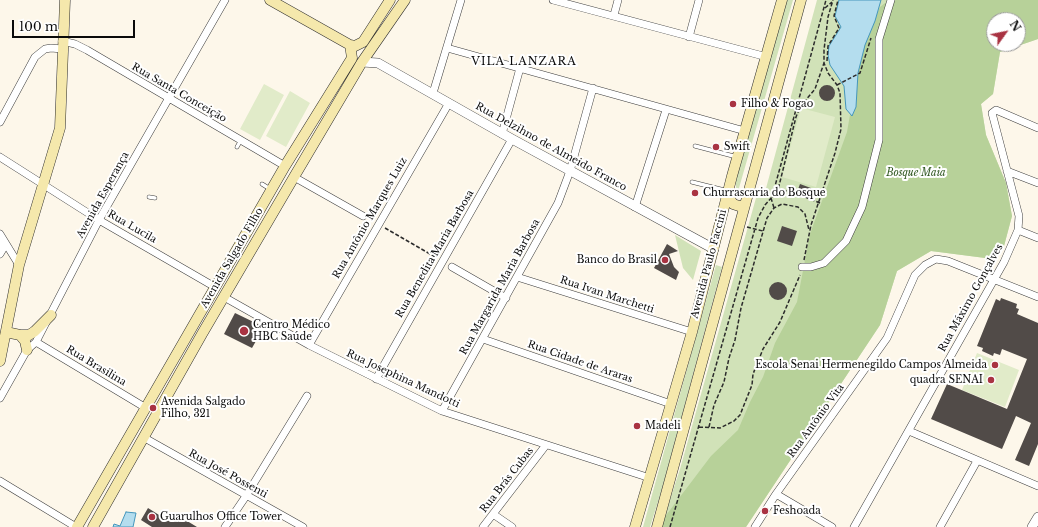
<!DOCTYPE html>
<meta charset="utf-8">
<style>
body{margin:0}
#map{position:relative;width:1038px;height:527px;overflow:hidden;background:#fdf7ea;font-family:"Libre Baskerville",serif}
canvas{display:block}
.north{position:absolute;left:986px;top:12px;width:40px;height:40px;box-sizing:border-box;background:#fff;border:1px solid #9d9d9d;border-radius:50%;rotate:57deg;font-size:11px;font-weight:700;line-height:16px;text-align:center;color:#0a0a0a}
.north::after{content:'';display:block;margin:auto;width:14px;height:18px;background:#a93342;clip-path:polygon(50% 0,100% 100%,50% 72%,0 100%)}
.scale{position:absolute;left:12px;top:20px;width:123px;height:18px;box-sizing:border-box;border:2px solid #0a0a0a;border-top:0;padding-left:5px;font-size:12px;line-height:14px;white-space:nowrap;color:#0a0a0a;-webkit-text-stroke:3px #fff;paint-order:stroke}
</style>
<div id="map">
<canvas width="1038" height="527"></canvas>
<div class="north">N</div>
<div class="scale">100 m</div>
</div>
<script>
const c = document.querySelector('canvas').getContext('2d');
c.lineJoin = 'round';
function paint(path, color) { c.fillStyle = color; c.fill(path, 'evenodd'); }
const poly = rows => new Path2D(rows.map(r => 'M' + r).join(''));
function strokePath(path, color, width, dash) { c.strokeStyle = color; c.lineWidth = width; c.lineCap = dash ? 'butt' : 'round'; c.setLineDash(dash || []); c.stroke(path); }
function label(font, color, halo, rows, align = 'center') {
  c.font = font + ' "Libre Baskerville",serif'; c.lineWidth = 4; c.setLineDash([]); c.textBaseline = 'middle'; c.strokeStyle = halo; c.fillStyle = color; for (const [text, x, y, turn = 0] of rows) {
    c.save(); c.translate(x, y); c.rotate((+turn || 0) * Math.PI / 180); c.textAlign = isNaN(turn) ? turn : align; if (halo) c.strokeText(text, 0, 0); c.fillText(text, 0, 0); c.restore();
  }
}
const green = poly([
 [785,0,793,0,737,195,735,178],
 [817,0,1038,0,1038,39,1000,52,993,94,981,104,986,135,1006,183,1012,216,1004,246,993,259,931,251,897,271,880,325,746,527,661,527,680,469,756,198,765,192],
 [994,20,1018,20,1018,44,994,44],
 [675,235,701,251,693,280,683,268],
 [716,265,722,267,662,489,650,527,643,527]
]);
const forest = poly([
 [889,0,1038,0,1038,39,1000,52,993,94,981,104,986,135,1006,183,1012,216,1004,246,993,259,931,251,897,271,880,325,746,527,661,527,664,518,711,456,738,430,750,402,763,377,775,343,797,302,810,234,847,132,862,46,880,7],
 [994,20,1018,20,1018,44,994,44]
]);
const pitch = poly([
 [264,84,284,95,260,140,240,129],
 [290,91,310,103,286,147,266,136],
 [801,108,835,117,816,187,782,177],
 [977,353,1019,370,1005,407,962,390]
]);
const water = poly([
 [839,0,881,0,875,21,865,45,858,73,856,107,852,116,846,109,844,86,830,65,828,55,829,46,841,27,835,16,839,0],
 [126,512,136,513,133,527,113,527,114,524,120,526,126,512]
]);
const building = poly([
 '819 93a8 8 0 1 1 16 0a8 8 0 1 1-16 0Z',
 [800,184,819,191,816,198,797,192],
 [782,226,797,231,792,246,777,241],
 [667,244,678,251,669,254,674,267,679,272,676,280,654,268],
 '769 291a9 9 0 1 1 18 0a9 9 0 1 1-18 0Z',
 [1001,298,1017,304,1016,308,1019,309,1017,314,1038,323,1038,444,1029,466,1015,460,1031,423,1016,416,1002,449,931,419,947,384,1007,409,1027,359,1002,349,1000,355,994,353,993,356,982,351,983,348,977,346,996,299,1000,301],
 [235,313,264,327,252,348,224,334],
 [148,508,167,520,174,513,197,527,152,527,141,520]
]);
const path = poly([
 [825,8,832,2],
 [827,61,828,46,839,28,834,16,838,0],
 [837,85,860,73,871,38],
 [777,194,796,117,800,107,815,89,824,63],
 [772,197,788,190,820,203],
 [771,198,774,208],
 [747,227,763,231],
 [385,228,437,258],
 [804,260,811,225,835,153,841,129,840,93,837,85,828,73,824,63,824,50,828,17,833,0],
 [699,427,720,428,734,421,740,415,752,385,753,374,763,349,780,322,800,275],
 [709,427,714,405,724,382,729,358,735,340,741,308,767,218,774,208,782,204,798,207,805,214,809,230],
 [670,527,758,218,765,205,772,197,826,0]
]);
const service = poly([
 [695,146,737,157],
 [237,147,241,140],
 [692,182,728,191],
 [262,184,270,189],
 [149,197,155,198]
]);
const minor = poly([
 [553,0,767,57],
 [614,15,618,0],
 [689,37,699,0],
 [62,41,75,44,87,50,285,166],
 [447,48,745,131],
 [433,93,461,0],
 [0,122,35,57,45,49,51,48,62,49],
 [502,134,520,68],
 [0,157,99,220,215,287],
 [1007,171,1038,183],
 [294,177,363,216],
 [635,207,666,110],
 [1018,230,1038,238],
 [0,234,19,265],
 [0,254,3,249,1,237],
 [452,267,506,298],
 [802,267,811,267,824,263,846,241,862,207,879,140,879,39,891,0],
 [517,277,692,332],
 [224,297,309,345,442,411,650,478],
 [483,339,671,404],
 [36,342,146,408],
 [309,345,449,103],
 [376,379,512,139],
 [0,398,27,350,36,342,99,220,225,0],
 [442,411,558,203,570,171,593,88],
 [909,431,1038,486],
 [143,437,303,527],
 [0,481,76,527],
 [776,494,832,527],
 [493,514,512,527],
 [225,527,246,496,307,396],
 [483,527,546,445],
 [755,527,776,494,887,338,915,275,925,265,936,259,948,261,1038,297],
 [854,527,1004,262,1018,230,1019,216,992,113,996,110,1038,128],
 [940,527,977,461]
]);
const tertiary = poly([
 [362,62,378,63,512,139,714,249],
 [1032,527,1038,517]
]);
const secondary = poly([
 [270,0,350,45,355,46,363,42,390,0],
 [730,191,730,199,733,204,739,206,745,205],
 [6,332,20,335,29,335,35,331,51,315],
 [20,335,25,341,27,350],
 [0,361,19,265,60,128,65,0],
 [77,527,285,166,352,58,350,45],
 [93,527,202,334,294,177,362,62,405,0],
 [635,527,692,332,732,176,782,0],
 [657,527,801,0]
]);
const markers = [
 [733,104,4,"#a93342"],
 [716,147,4,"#a93342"],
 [695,193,4,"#a93342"],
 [665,260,4,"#a93342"],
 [244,331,5,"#a93342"],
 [995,365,4,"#a93342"],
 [991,380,4,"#a93342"],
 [153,408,4,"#a93342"],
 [637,426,4,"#a93342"],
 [765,511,4,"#a93342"],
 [152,517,4,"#a93342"]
];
const streetNames = [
 ["Rua Santa Conceição",179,93,30],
 ["Rua Delzihno de Almeido Franco",551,147,29],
 ["Avenida Esperança",103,195,-61],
 ["Rua Antônio Marques Luiz",370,218,-60],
 ["Rua Lucila",132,227,30],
 ["Rua Benedita Maria Barbosa",435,254,-60],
 ["Avenida Salgado Filho",232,258,-60],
 ["Avenida Paulo Faccini",709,264,-75],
 ["Rua Margarida Maria Barbosa",500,287,-61],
 ["Rua Ivan Marchetti",607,295,18],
 ["Rua Máximo Gonçalves",971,298,-61],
 ["Rua Cidade de Araras",580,362,19],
 ["Rua Brasilina",96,366,31],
 ["Rua Josephina Mandotti",403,379,25],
 ["Rua Antônio Vita",816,421,-54],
 ["Rua José Possenti",228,474,29],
 ["Rua Brás Cubas",507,480,-52]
];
const poiNames = [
 ["Filho & Fogao",741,104],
 ["Swift",724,147],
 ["Churrascaria do Bosque",703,193],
 ["Banco do Brasil",657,260,"right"],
 ["Centro Médico",253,325],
 ["HBC Saúde",253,337],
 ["Escola Senai Hermenegildo Campos Almeida",987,365,"right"],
 ["quadra SENAI",983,380,"right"],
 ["Avenida Salgado",161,402],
 ["Filho, 321",161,414],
 ["Madeli",645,426],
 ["Feshoada",773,511],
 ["Guarulhos Office Tower",160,517]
];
const parkNames = [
 ["Bosque Maia",916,173]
];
const neighbourhoodNames = [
 ["VILA LANZARA",524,62]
];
paint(green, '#d1e2b8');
paint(forest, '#b7d199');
paint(pitch, '#e1ebc9');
paint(water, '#b4ddee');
strokePath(water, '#4496bc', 1);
paint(building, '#514b48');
strokePath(service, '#3d3d3d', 4.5);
strokePath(minor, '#3d3d3d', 8);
strokePath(tertiary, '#3d3d3d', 10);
strokePath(secondary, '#2c2c2c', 11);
strokePath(path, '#2c2c2c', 1.5, [4, 2]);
strokePath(service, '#fff', 3.5);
strokePath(minor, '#fff', 7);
strokePath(tertiary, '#fff', 9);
strokePath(secondary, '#f5e8ac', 10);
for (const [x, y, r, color] of markers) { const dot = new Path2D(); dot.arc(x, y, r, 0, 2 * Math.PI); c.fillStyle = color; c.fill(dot); strokePath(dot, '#fff', 1.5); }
label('10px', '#0a0a0a', '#fff', streetNames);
label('10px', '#0a0a0a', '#fff', poiNames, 'left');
label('italic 10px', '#325923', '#fff', parkNames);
c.letterSpacing = '1px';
label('11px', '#0a0a0a', '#fff', neighbourhoodNames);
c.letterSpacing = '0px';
</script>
